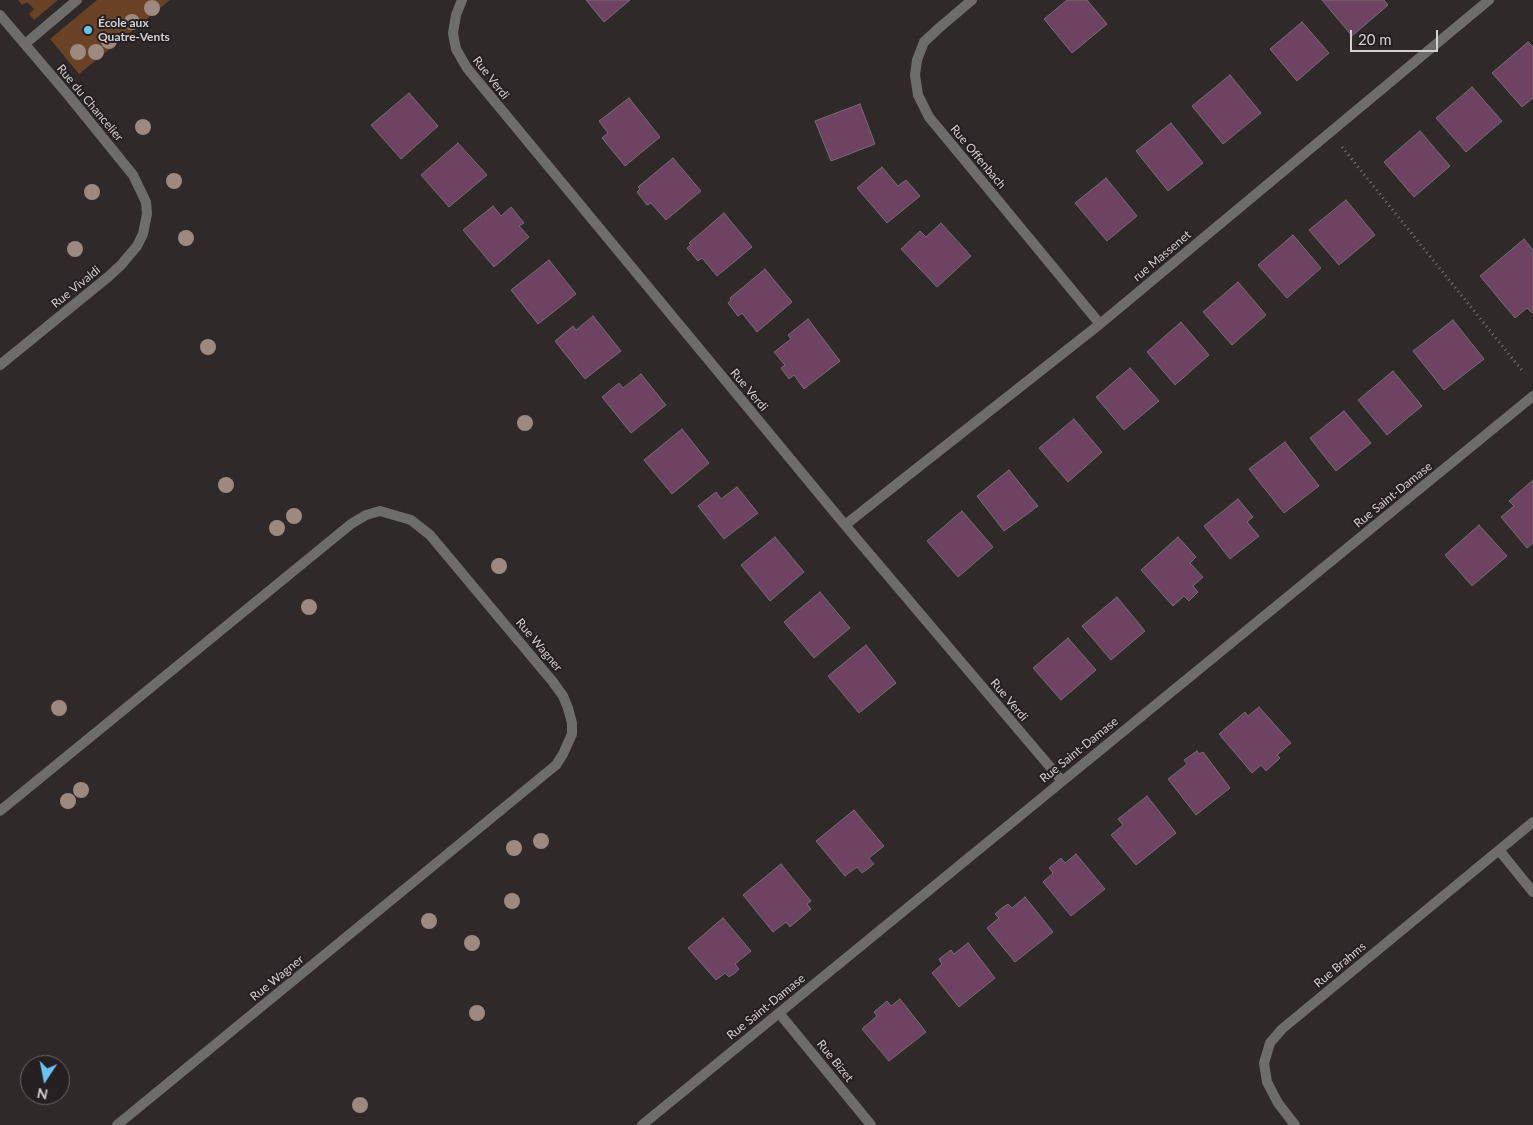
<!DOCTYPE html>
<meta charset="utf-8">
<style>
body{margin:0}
#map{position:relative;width:1533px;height:1125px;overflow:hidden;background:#2f292a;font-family:Lato,sans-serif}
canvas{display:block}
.north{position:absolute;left:20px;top:1055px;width:50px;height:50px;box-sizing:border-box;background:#251f21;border:1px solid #6b6667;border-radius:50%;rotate:191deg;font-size:14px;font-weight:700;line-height:20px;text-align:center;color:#d4d0d1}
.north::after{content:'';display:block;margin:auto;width:18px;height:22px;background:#69c3f1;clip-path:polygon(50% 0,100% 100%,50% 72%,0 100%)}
.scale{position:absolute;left:1350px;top:30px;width:88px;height:22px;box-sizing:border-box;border:2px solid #d4d0d1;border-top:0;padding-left:6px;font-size:15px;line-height:18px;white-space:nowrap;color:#d4d0d1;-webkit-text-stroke:4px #251f21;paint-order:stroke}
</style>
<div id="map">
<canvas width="1533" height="1125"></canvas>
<div class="north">N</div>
<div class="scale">20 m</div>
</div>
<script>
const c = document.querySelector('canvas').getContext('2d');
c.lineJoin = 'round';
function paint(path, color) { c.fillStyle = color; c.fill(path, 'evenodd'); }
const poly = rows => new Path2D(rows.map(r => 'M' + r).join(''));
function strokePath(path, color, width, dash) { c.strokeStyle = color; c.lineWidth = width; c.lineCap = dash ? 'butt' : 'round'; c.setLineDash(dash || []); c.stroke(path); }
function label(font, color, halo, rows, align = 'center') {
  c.font = font + ' Lato,sans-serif'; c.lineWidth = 4; c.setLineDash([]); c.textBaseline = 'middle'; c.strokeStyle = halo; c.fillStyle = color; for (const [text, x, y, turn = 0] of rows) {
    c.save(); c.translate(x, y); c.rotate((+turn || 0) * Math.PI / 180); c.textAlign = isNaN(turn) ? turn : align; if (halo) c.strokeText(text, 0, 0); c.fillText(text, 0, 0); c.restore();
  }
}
const green = poly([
 [18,0,58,0,34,20,29,14,34,9,27,2,22,5],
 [97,0,170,0,79,74,50,39]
]);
const building = poly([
 [586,0,630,0,604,22,586,0],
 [1067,0,1087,0,1107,24,1072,53,1044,19,1067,0],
 [1322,0,1384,0,1388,5,1352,36,1322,0],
 [1302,22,1329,53,1297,81,1270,49,1302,22],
 [1528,42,1533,47,1533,98,1522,107,1492,73,1528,42],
 [1230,75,1261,113,1223,144,1192,106,1230,75],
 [1472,87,1502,121,1466,152,1436,118,1472,87],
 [409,93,438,126,401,159,371,125,409,93],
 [629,98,660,137,625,166,602,138,608,133,599,121,629,98],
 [860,104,875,144,831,161,815,121,860,104],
 [1171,123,1203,163,1168,191,1136,151,1171,123],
 [1420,131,1450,166,1414,197,1384,162,1420,131],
 [458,143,487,175,449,207,421,175,458,143],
 [673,158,701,191,666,220,651,203,647,205,637,192,640,189,638,187,673,158],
 [882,167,898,186,906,180,920,196,887,223,857,188,882,167],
 [1106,178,1137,216,1107,241,1075,203,1106,178],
 [1346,200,1375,235,1339,265,1309,230,1346,200],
 [493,206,501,216,511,207,524,223,519,226,529,237,494,267,463,230,493,206],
 [724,213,752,247,717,276,702,258,698,261,687,248,691,245,689,243,724,213],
 [941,223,971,256,937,287,901,249,920,231,926,237,941,223],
 [1293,235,1321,268,1287,298,1258,265,1293,235],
 [1524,239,1533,250,1533,312,1532,313,1527,308,1515,318,1480,276,1524,239],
 [549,260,576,294,538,324,511,290,549,260],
 [765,269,792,302,757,332,742,313,738,316,728,303,731,300,730,298,765,269],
 [1238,282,1266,315,1232,345,1203,312,1238,282],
 [593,316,621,351,585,379,555,341,573,326,576,330,593,316],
 [808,319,840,361,804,389,794,375,789,379,781,368,785,365,774,352,791,339,788,335,808,319],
 [1453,320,1484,359,1444,390,1413,351,1453,320],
 [1181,322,1209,355,1175,385,1147,352,1181,322],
 [1130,368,1159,401,1124,430,1096,397,1130,368],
 [1393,371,1422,406,1387,435,1358,400,1393,371],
 [641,374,666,405,631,433,602,397,619,383,623,388,641,374],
 [1344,411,1371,443,1336,471,1310,438,1344,411],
 [1074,419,1102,452,1068,482,1039,448,1074,419],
 [682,429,709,463,672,494,644,460,682,429],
 [1285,442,1319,486,1284,513,1249,469,1285,442],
 [1009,470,1038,506,1004,531,977,496,1009,470],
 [1533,480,1533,543,1527,548,1501,517,1514,506,1509,501,1533,480],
 [737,487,758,513,724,539,698,506,716,492,721,499,737,487],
 [1238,499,1253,517,1247,522,1259,536,1230,559,1204,526,1238,499],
 [962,511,993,547,958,577,927,541,962,511],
 [1479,525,1507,556,1472,586,1445,555,1479,525],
 [775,537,804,572,770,601,741,565,775,537],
 [1178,537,1196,557,1190,563,1203,577,1193,586,1198,592,1189,601,1184,596,1173,606,1141,570,1178,537],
 [820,592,850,628,814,658,784,622,820,592],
 [1117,597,1145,631,1111,660,1082,626,1117,597],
 [1068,638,1096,670,1061,700,1033,668,1068,638],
 [866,645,896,683,859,713,828,676,866,645],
 [1259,707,1291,743,1277,755,1280,758,1266,771,1261,765,1252,773,1219,734,1245,712,1248,716,1259,707],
 [1197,751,1199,754,1203,752,1230,788,1196,815,1168,779,1187,764,1184,760,1197,751],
 [1147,796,1176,833,1136,865,1111,835,1123,825,1118,819,1147,796],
 [854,810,884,846,869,858,874,864,869,868,862,873,857,867,845,876,816,841,854,810],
 [1076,854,1105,889,1071,916,1043,882,1053,873,1049,868,1061,858,1065,863,1076,854],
 [781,864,811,901,807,904,811,909,790,927,786,922,773,932,743,895,781,864],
 [1025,897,1053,932,1015,962,987,928,999,918,995,914,1002,908,1008,904,1012,908,1025,897],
 [723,918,751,951,735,964,739,969,735,973,729,977,725,973,716,980,688,948,723,918],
 [968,943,995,978,959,1007,932,973,942,964,939,959,951,950,954,954,968,943],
 [900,999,926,1032,889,1061,862,1029,877,1016,874,1012,887,1001,891,1006,900,999]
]);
const path = poly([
 [1342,147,1524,373]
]);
const service = poly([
 [25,44,77,0]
]);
const minor = poly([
 [462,0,456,15,453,33,456,49,467,68,845,525,1062,781],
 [972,0,939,28,924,42,917,60,915,75,918,95,929,117,1100,324],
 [0,15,69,96,133,175,146,202,147,214,143,234,137,246,121,265,108,277,0,365],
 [845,525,1100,324,1489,0],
 [0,811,351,524,366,515,380,511,411,520,430,535,553,682,563,696,568,708,572,723,572,734,563,754,556,765,117,1125],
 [1499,850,1533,892],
 [779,1013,871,1125],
 [1295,1125,1278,1103,1267,1082,1264,1063,1270,1043,1282,1029,1533,822]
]);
const tertiary = poly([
 [642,1125,1533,396]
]);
const trees = [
 [152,8],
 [132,22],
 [109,41],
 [78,52],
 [96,52],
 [143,127],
 [174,181],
 [92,192],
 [186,238],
 [75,249],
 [208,347],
 [525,423],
 [226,485],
 [294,516],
 [277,528],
 [499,566],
 [309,607],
 [59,708],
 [81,790],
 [68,801],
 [541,841],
 [514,848],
 [512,901],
 [429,921],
 [472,943],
 [477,1013],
 [360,1105]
];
const markers = [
 [88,30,5,"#69c3f1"]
];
const poiNames = [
 ["École aux",98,23],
 ["Quatre-Vents",98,37]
];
const streetNames = [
 ["Rue Verdi",491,78,52],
 ["Rue du Chancelier",90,103,50],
 ["Rue Offenbach",978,157,50],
 ["rue Massenet",1162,256,-40],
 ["Rue Vivaldi",76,287,-39],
 ["Rue Verdi",749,390,50],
 ["Rue Saint-Damase",1393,495,-39],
 ["Rue Wagner",539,645,50],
 ["Rue Verdi",1009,700,50],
 ["Rue Saint-Damase",1079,750,-39],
 ["Rue Brahms",1340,965,-40],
 ["Rue Wagner",277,978,-39],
 ["Rue Saint-Damase",766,1007,-39],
 ["Rue Bizet",835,1061,51]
];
paint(green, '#6a4225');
paint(building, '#6d4361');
strokePath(building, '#746f72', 1);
strokePath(path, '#7c7778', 3, [1, 4]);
strokePath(service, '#6f6c6c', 10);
strokePath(minor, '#6f6c6c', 10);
strokePath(tertiary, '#6f6c6c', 10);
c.fillStyle = '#9c8a80';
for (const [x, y] of trees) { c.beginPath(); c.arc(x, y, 8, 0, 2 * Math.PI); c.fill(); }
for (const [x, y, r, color] of markers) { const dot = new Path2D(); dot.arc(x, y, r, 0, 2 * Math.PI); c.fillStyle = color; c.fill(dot); strokePath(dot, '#251f21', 2); }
label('bold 12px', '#d4d0d1', '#251f21', poiNames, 'left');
label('12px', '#d4d0d1', '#251f21', streetNames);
</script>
